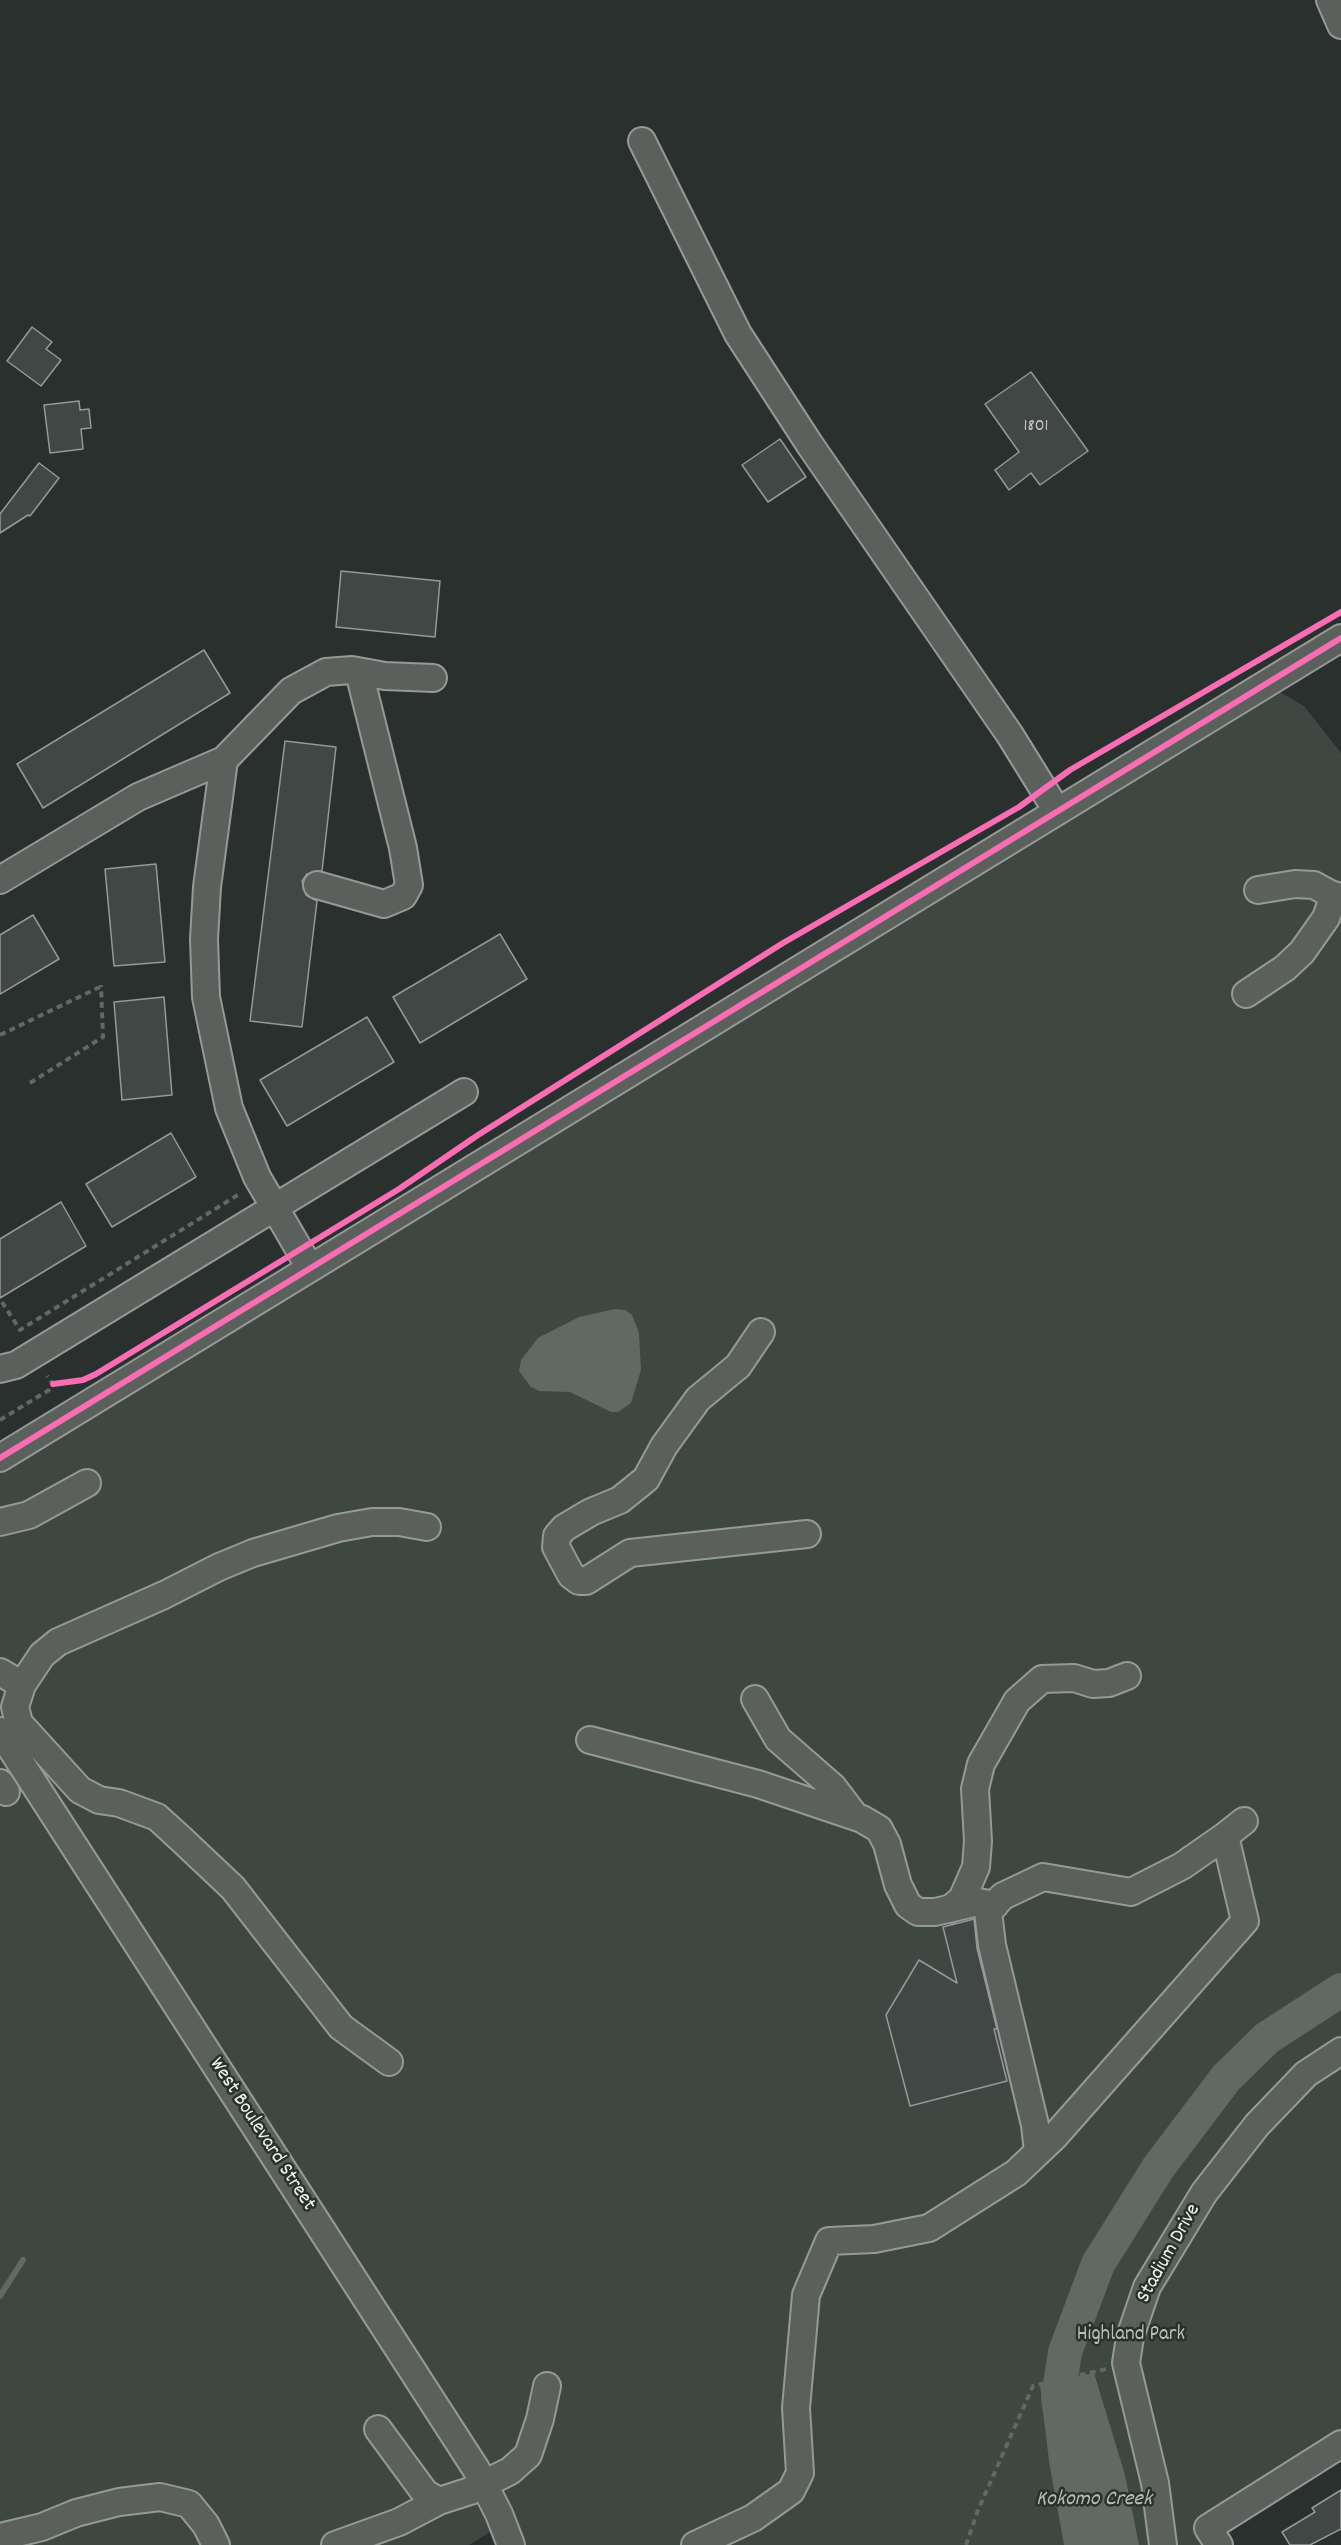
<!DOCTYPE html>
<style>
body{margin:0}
canvas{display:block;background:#29302d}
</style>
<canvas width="1341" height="2545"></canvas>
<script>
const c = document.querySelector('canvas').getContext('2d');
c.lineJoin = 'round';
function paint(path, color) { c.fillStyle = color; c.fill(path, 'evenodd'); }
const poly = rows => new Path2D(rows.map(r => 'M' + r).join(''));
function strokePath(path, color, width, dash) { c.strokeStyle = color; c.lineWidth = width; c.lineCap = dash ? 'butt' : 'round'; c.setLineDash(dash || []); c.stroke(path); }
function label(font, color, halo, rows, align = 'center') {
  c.font = font + ' Dekko,sans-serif'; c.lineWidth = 5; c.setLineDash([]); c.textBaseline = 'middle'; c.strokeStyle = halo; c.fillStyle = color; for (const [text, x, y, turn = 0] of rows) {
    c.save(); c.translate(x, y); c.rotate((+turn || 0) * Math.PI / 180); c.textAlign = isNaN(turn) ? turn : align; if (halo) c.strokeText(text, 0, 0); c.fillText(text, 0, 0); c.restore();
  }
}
const green = poly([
 [1266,684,1304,706,1341,753,1341,2445,1208,2527,1219,2545,511,2545,503,2524,469,2545,0,2545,0,1453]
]);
const water = poly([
 [615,1309,625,1310,632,1315,639,1333,641,1370,631,1403,618,1412,611,1412,570,1392,539,1391,531,1387,519,1371,521,1360,538,1338,579,1317],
 [1094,2373,1125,2475,1139,2545,1064,2545,1049,2461,1040,2384]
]);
const stream = poly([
 [0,2296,23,2260]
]);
const river = poly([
 [1062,2425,1058,2398,1065,2352,1098,2264,1158,2168,1226,2078,1267,2038,1341,1990]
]);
const building = poly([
 [32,327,52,342,46,349,61,360,41,386,7,361,32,327],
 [1031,372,1088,451,1040,485,1031,473,1009,490,995,470,1019,452,985,404,1031,372],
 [79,401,80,410,89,409,91,428,81,429,83,449,50,453,44,405,79,401],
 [780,439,806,477,768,502,742,465,780,439],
 [39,463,59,478,30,516,28,515,0,533,0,514,39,463],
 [341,571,440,581,435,637,336,627,341,571],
 [204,650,230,693,43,808,17,764,204,650],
 [285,741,336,747,322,871,307,874,302,881,306,895,317,901,302,1027,250,1021,285,741],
 [156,864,165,962,114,966,105,869,156,864],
 [33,915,59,959,0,994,0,935,33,915],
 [500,934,527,979,420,1043,393,997,500,934],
 [164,997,172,1095,122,1100,114,1002,164,997],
 [367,1017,394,1062,287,1126,260,1080,367,1017],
 [171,1133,196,1177,112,1227,86,1184,171,1133],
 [61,1202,86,1246,0,1298,0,1239,61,1202],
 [974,1919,977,1948,997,2029,994,2029,1007,2081,910,2106,886,2015,919,1960,957,1983,943,1927,974,1919],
 [1341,2490,1341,2529,1310,2545,1290,2545,1282,2532,1315,2512,1312,2508,1341,2490]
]);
const path = poly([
 [0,1035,104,985],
 [30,1083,103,1037,101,985],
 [2,1302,20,1330,241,1193],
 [0,1420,49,1390,53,1384,47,1376],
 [966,2545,978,2510,1033,2386,1106,2369]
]);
const minor = poly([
 [1330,0,1341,25],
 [642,141,738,334,810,445,1010,735,1057,811],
 [0,880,138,797,224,760],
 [317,885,384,904,403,896,409,885,403,848,359,672],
 [1258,890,1295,884,1314,885,1341,900],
 [1246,994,1285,968,1302,952,1326,918,1334,895],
 [310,1268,257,1177,229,1108,206,997,204,939,207,887,224,760,291,691,326,672,352,670,385,676,433,678],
 [761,1332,738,1366,698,1399,664,1446,646,1479,620,1500,591,1512,564,1528,557,1536,556,1547,571,1575,579,1581,586,1581,630,1553,807,1534],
 [0,1369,16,1365,464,1092],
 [0,1458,1341,638],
 [0,1522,29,1515,87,1483],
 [0,1672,22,1685],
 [755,1699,778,1739,833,1787,855,1816],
 [0,1731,476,2469,499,2514,511,2545],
 [590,1740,758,1784,862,1819,879,1829,887,1844,898,1885,908,1905,918,1912,935,1912,978,1902,995,1905],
 [0,1783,6,1792],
 [950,1909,962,1899,976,1867,978,1841,975,1789,981,1764,1017,1701,1042,1679,1074,1678,1093,1684,1109,1683,1127,1676],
 [389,2062,341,2027,233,1888,180,1838,157,1817,119,1803,99,1800,80,1790,19,1723,15,1707,22,1685,42,1655,58,1642,164,1595,219,1567,253,1553,338,1528,372,1522,399,1522,427,1527],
 [1038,2152,1035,2125,992,1945,988,1911,1003,1896,1043,1877,1131,1892,1182,1866,1225,1836],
 [378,2429,425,2493,439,2501,470,2491,510,2471,528,2455,540,2419,547,2386],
 [0,2537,42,2527,76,2513,119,2502,160,2497,189,2504,206,2525,216,2545],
 [335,2545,399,2522,441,2500],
 [695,2545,753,2518,791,2491,800,2473,796,2408,806,2295,829,2241,874,2239,929,2228,1016,2173,1055,2136,1245,1921,1225,1836,1244,1821],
 [1163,2545,1155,2483,1126,2363,1130,2337,1147,2287,1204,2193,1257,2125,1306,2074,1341,2051],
 [1219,2545,1208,2528,1341,2444]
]);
const cycleway = poly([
 [53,1384,83,1380,96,1374,399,1189,478,1135,783,943,1019,807,1070,770,1341,612],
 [0,1458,1341,638]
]);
const numberNames = [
 ["1801",1036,428]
];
const streetNames = [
 ["West Boulevard Street",261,2135,57],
 ["Stadium Drive",1170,2254,-61]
];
const parkNames = [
 ["Highland Park",1131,2336]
];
const waterNames = [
 ["Kokomo Creek",1094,2501]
];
paint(green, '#3e4742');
paint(water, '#616963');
strokePath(stream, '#616963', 6);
strokePath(river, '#616963', 34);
paint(building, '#414744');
strokePath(building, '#969996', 1.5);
strokePath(minor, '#969996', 30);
strokePath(path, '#646764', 4, [6, 4.5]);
strokePath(minor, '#5c605c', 26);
strokePath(cycleway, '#f96db3', 6);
label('18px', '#c7c6bf', null, numberNames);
label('21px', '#f4f1e8', '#26332d', streetNames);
label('21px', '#bebfb7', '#26332d', parkNames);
label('italic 22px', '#bcbdb5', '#26332d', waterNames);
</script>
